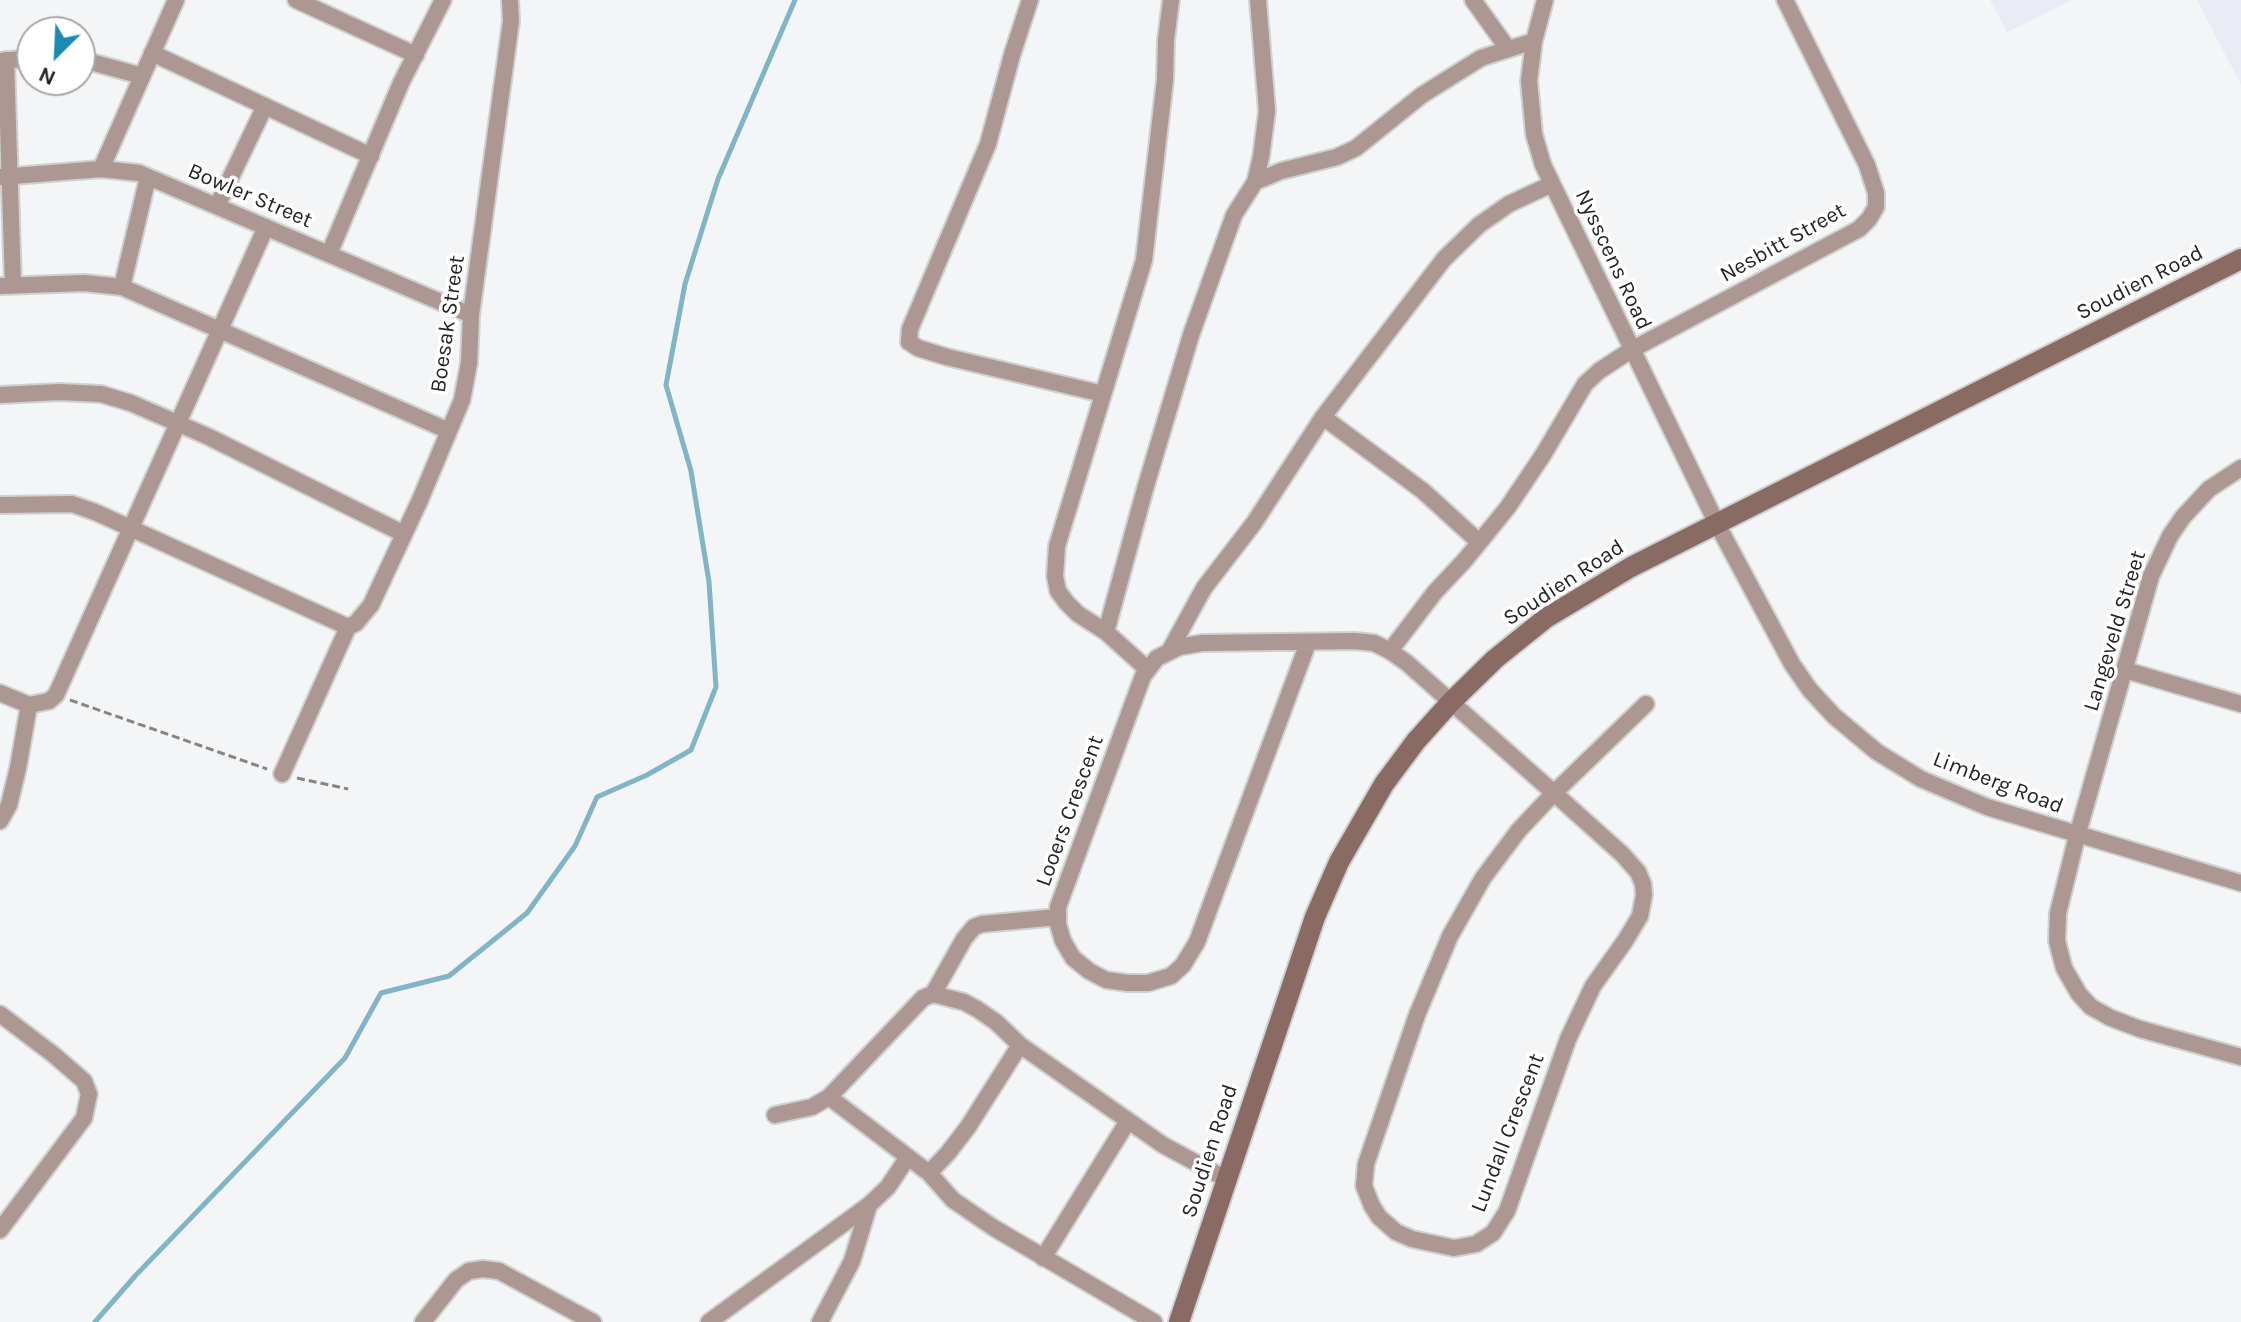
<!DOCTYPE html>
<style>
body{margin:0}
#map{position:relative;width:2241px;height:1322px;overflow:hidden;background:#f4f5f6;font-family:Karla,sans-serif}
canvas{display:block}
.north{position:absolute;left:16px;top:16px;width:80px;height:80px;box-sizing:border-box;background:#fff;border:2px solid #a8a8a8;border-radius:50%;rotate:204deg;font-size:22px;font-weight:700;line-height:32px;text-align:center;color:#252526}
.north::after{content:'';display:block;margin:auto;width:28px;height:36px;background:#1d8bb1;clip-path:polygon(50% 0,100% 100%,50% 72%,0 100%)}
</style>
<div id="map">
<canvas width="2241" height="1322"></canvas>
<div class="north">N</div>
</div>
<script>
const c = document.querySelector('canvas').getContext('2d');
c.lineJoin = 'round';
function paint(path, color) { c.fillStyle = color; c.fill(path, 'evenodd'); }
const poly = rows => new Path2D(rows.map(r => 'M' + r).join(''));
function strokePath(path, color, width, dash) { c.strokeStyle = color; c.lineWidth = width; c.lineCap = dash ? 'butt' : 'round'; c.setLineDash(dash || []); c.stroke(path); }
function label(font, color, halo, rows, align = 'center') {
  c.font = font + ' Karla,sans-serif'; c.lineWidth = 7; c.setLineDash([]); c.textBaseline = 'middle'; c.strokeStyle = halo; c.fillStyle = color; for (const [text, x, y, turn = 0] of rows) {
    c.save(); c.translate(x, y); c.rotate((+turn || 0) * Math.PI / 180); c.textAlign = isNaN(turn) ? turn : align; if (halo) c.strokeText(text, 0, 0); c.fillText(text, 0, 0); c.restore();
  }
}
const built = poly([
 [1990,0,2072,0,2007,32],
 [2197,0,2241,0,2241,85]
]);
const stream = poly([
 [95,1322,136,1275,345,1058,381,993,449,976,527,913,575,846,597,797,647,775,691,750,716,687,709,582,691,471,666,385,685,284,718,179,795,0]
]);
const path = poly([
 [70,700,267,769],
 [297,778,348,789]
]);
const street = poly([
 [296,0,416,55],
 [1030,0,1012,55,988,144,910,329,909,342,918,348,947,357,1103,394],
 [1473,0,1508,49],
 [1545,0,1534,41,1529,81,1534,134,1543,165,1717,524,1792,664,1810,690,1834,716,1877,752,1921,779,1987,807,2241,883],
 [152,53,371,156],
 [80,59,142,76],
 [6,60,13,285],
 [0,61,32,58],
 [101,169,176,0],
 [0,177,101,169,139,173,471,315],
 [1255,182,1261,157,1267,111,1258,0],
 [217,206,265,106],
 [329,254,401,83,443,0],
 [0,286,84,283,122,287,449,431],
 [122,287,148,177],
 [0,395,59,392,101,394,131,403,209,437,404,534],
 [1323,417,1423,491,1479,542],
 [2241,468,2209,489,2183,517,2170,536,2151,576,2077,836,2058,913,2057,941,2064,968,2079,994,2091,1007,2111,1018,2140,1029,2241,1057],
 [0,505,72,504,95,512,348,627],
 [1106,632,1145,489,1191,335,1234,215,1255,182,1281,171,1337,157,1356,148,1422,95,1481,58,1534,41],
 [1308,643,1197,942,1183,965,1171,976,1148,983,1128,983,1106,980,1089,971,1073,958,1063,941,1058,924,1058,907,1143,676,1157,658,1179,647,1202,643,1355,641,1374,643,1390,651,1407,663,1451,702,1554,793,1622,854,1638,872,1643,884,1644,895,1640,916,1625,941,1593,986,1568,1039,1507,1211,1493,1233,1476,1244,1454,1248,1412,1239,1396,1232,1379,1217,1372,1206,1364,1186,1366,1164,1417,1015,1450,936,1483,878,1519,830,1554,793,1646,704],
 [1170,650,1204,588,1254,523,1323,417,1444,259,1479,225,1509,204,1552,184],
 [1390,651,1435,592,1465,560,1508,507,1543,455,1585,384,1599,371,1631,350,1859,229,1869,219,1876,207,1876,193,1867,165,1785,0],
 [1147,669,1106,632,1078,614,1066,602,1058,591,1055,576,1057,546,1144,260,1165,80,1166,40,1171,0],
 [2125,670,2241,704],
 [0,693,29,705,49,701,56,695,266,227],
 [282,774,348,627,356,623,371,605,420,500,462,400,469,363,471,315,511,21,510,0],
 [0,821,9,805,18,768,29,705],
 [933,994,964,939,974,927,982,924,1058,917],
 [0,1014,54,1055,84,1081,89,1094,84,1118,0,1230],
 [829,1097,929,1173,953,1200,994,1228,1154,1322],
 [775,1115,812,1107,829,1097,923,998,933,994,964,1002,977,1009,996,1022,1020,1045,1163,1145,1226,1179],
 [929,1173,948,1153,968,1127,1020,1045],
 [1043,1258,1128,1121],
 [423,1322,456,1280,469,1271,483,1269,499,1271,593,1322],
 [709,1322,869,1205,888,1187,908,1157],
 [820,1322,852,1261,869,1205]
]);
const secondary = poly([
 [1179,1322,1315,917,1339,862,1384,784,1416,741,1451,702,1495,659,1546,618,1631,567,2241,259]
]);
const streetNames = [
 ["Bowler Street",250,196,23],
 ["Nesbitt Street",1783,243,-29],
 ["Nysscens Road",1613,260,65],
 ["Soudien Road",2140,283,-27],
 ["Boesak Street",448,324,-82],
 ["Soudien Road",1564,583,-33],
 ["Langeveld Street",2115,631,-73],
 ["Limberg Road",1998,783,21],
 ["Looers Crescent",1070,811,-70],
 ["Lundall Crescent",1508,1133,-69],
 ["Soudien Road",1210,1151,-72]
];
paint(built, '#e9ecf5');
strokePath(stream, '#80b4c6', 5);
strokePath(street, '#cfd0d1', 20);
strokePath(secondary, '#cfd0d1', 24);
strokePath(path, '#858586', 3, [8, 4]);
strokePath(street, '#ad9792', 16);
strokePath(secondary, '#896b64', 20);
label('22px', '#252526', '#fff', streetNames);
</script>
